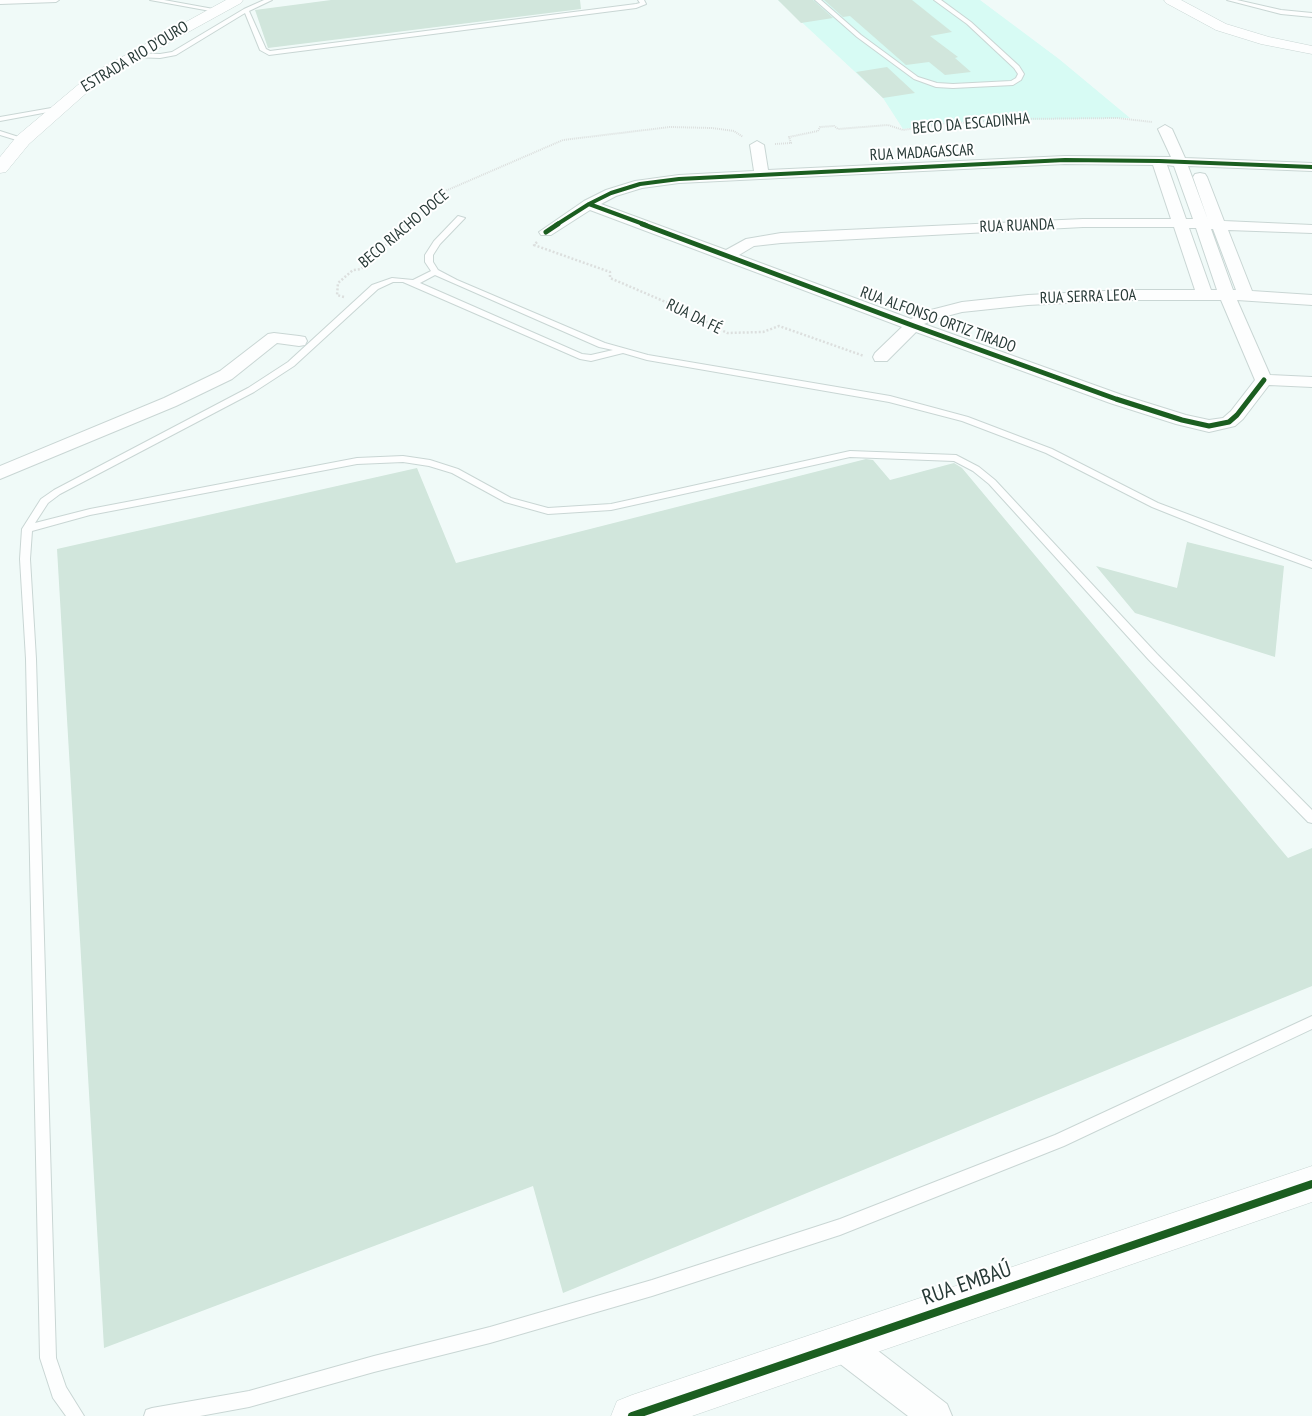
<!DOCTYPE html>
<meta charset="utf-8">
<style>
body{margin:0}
canvas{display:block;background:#f0faf8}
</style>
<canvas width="1312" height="1416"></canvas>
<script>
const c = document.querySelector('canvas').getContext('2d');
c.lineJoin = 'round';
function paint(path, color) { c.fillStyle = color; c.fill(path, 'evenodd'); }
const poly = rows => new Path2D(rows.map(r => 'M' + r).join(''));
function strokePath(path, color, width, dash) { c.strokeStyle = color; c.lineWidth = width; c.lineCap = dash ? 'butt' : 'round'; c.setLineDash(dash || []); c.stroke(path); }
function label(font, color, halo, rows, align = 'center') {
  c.font = font + ' "PT Sans Narrow",sans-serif'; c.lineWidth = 4; c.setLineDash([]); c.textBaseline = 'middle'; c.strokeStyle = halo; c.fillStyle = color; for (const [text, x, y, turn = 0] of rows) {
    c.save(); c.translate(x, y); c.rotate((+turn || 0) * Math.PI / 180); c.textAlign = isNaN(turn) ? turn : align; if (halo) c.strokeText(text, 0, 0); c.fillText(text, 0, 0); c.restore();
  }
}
const built = poly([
 [778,0,980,0,1059,59,1130,118,971,121,903,129,883,98]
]);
const building = poly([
 [331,0,580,0,581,9,268,48,255,10],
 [778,0,813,0,833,18,801,23],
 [824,0,912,0,952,32,930,36,958,57,955,58,971,72,945,75,929,62,906,65,850,16,843,17],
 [887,67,915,93,883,98,856,72],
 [866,459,873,460,890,480,954,463,962,468,1288,858,1312,848,1312,986,563,1293,533,1186,104,1348,57,549,417,468,456,563],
 [1187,542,1284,566,1275,657,1135,613,1096,566,1177,588]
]);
const pathFar1 = poly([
 [775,144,791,143,789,137,818,131,820,127,834,126,838,129,888,125,903,130,943,124,1017,119,1117,118,1152,122],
 [405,225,443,192,563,140,670,127,712,128,734,131,743,137]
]);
const path = poly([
 [537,242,534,245,610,272,610,278,682,309,727,333,763,332,779,326,864,356],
 [344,297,337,295,338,283,353,270,361,269,407,224]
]);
const service = poly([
 [0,0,59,0,56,2,0,4,0,0],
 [150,0,164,0,219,10,216,12,150,0],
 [264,0,272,0,249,11,266,49,270,51,636,4,640,3,638,0,644,0,646,4,636,8,269,55,260,50,245,13,176,55,160,58,134,57,131,55,134,53,160,54,172,52,244,9,264,0],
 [815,0,821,0,861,35,918,77,937,83,953,84,1011,81,1016,78,1018,74,1014,68,967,24,934,0,941,0,971,22,1019,66,1024,74,1021,80,1013,85,953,88,936,87,914,79,857,37,815,0],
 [1227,0,1237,0,1281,10,1312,13,1312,17,1281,14,1227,0],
 [57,107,60,109,59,110,0,121,0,117,57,107],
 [0,131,25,139,26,140,23,142,0,135,0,131],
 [458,216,465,218,440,244,433,255,433,262,438,270,457,280,605,343,648,355,890,396,968,417,1052,449,1158,503,1312,561,1312,568,1227,537,1152,507,1046,453,962,421,889,402,647,360,623,353,591,361,580,359,403,282,393,282,378,289,294,366,254,392,60,494,48,503,35,523,90,509,357,458,403,456,430,460,458,469,511,498,548,508,611,504,850,451,956,455,979,467,995,480,1157,654,1312,810,1312,823,1308,822,1149,660,989,484,973,471,954,461,850,457,611,510,548,514,505,502,452,473,429,466,403,462,357,464,90,515,32,531,30,559,36,659,56,1358,66,1387,84,1416,66,1416,53,1398,40,1358,26,659,20,559,22,529,41,499,54,490,248,388,288,362,372,285,392,278,413,280,431,271,425,262,425,255,434,241,458,216],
 [435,275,599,347,613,350,591,355,582,354,420,283,435,275],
 [1312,1016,1312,1029,1064,1146,840,1235,652,1296,490,1343,374,1372,249,1407,200,1416,144,1416,146,1410,152,1408,249,1391,374,1356,490,1327,652,1280,840,1219,1055,1135,1312,1016]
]);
const minor = poly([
 [1165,125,1172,129,1185,158,1312,163,1312,171,1188,166,1208,220,1193,177,1195,174,1200,173,1205,174,1207,177,1224,221,1312,225,1312,233,1228,230,1252,291,1312,295,1312,305,1237,300,1270,375,1312,377,1312,387,1269,385,1243,419,1235,426,1209,432,1176,424,1110,403,916,332,887,361,875,361,873,357,875,353,902,327,590,210,551,235,541,235,539,232,584,201,606,190,635,181,679,175,754,171,750,145,757,141,764,145,768,170,1065,156,1171,157,1158,129,1165,125],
 [1065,164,1153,165,1171,219,1083,219,781,233,746,239,726,250,601,204,616,196,642,188,679,183,1065,164],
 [1167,165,1174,166,1193,219,1186,219,1167,165],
 [1083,227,1174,227,1195,290,1124,290,1028,295,962,302,927,311,911,319,739,255,754,246,781,243,1083,227],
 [1189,228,1196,228,1217,290,1211,290,1189,228],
 [1211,229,1213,229,1236,290,1233,290,1211,229],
 [1124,300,1221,300,1255,380,1231,411,1223,418,1209,420,1186,415,1122,395,924,324,939,318,962,312,1028,305,1124,300],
 [274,333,299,336,305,337,307,341,305,345,299,346,277,343,232,379,176,406,0,479,0,466,164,398,220,371,268,334,274,333],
 [843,1329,855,1333,947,1404,952,1416,908,1416,831,1357,827,1345,831,1333,843,1329]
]);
const tertiary = poly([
 [226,0,243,0,241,3,101,80,29,144,6,172,0,173,0,157,17,136,91,74,226,0],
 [1164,0,1181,0,1226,24,1269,37,1312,46,1312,54,1261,44,1216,30,1166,3,1164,0],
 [1312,1166,1312,1202,692,1416,611,1416,617,1401,632,1395,1312,1166]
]);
const cyclewayFar2 = poly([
 [589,204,646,225],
 [556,225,589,204,611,193,640,184,679,179,1065,160,1159,161,1312,167]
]);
const cyclewayFar1 = poly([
 [642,224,914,326,1116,399,1182,420,1209,426,1229,422,1237,415,1264,380],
 [546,232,558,224]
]);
const cycleway = poly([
 [632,1416,1312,1184]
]);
const farStreetnames = [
 ["ESTRADA RIO D'OURO",135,57,-31],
 ["BECO DA ESCADINHA",971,124,-5],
 ["RUA MADAGASCAR",922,153,-3],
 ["RUA RUANDA",1017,226,-2],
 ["BECO RIACHO DOCE",404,229,-40],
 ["RUA SERRA LEOA",1088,297,-2],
 ["RUA DA FÉ",694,317,26],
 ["RUA ALFONSO ORTIZ TIRADO",938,320,20]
];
const nearStreetnames = [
 ["RUA EMBAÚ",967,1284,-19]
];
paint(built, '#d7fbf4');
paint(building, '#d1e6dc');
strokePath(service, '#c9d6d4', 2);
strokePath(minor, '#c9d6d4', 2);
strokePath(tertiary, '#c9d6d4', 1);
strokePath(pathFar1, '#dcdfde', 2, [1, 1]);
strokePath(path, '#dcdfde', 2.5, [2, 2]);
paint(service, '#fdfefe');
paint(minor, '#fdfefe');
paint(tertiary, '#fdfefe');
strokePath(cyclewayFar2, '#1b5e20', 4);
strokePath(cyclewayFar1, '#1b5e20', 5);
strokePath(cycleway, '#1b5e20', 8);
label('16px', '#283a37', '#fff', farStreetnames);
label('22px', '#283a37', '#fff', nearStreetnames);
</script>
